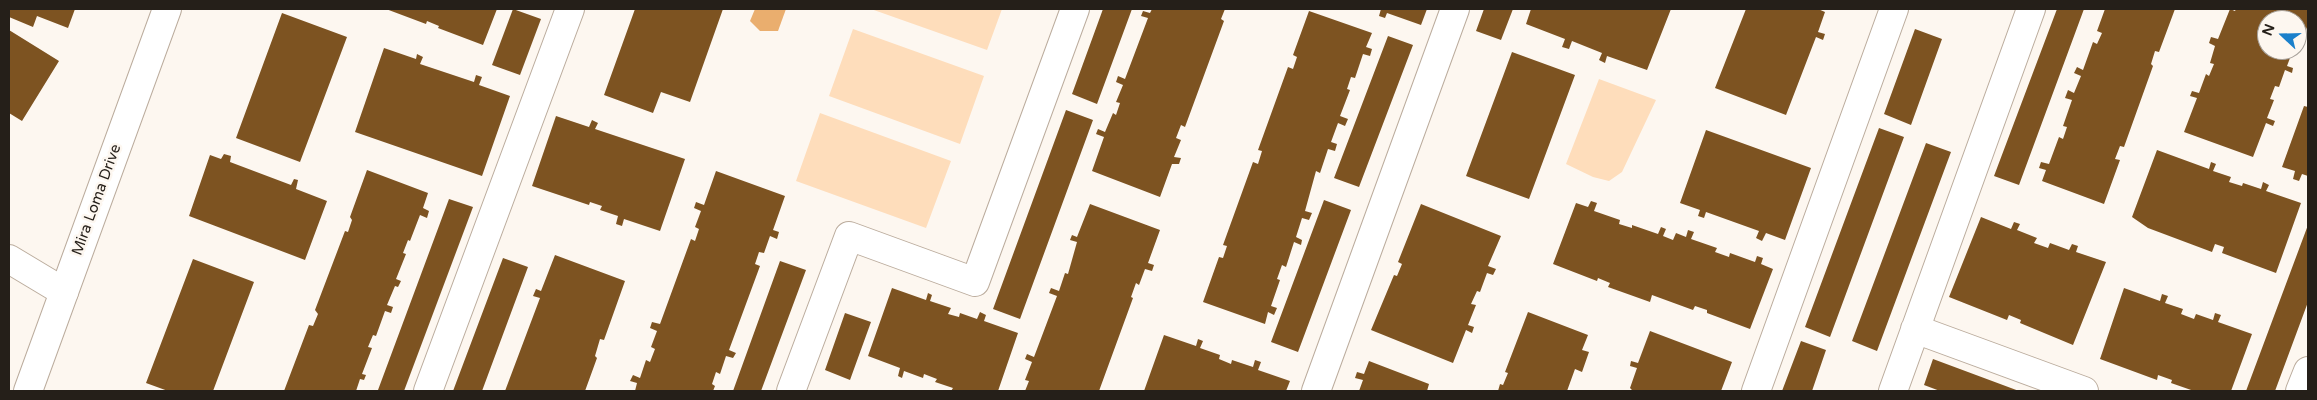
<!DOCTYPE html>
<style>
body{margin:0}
#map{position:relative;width:2317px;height:400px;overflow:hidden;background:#fdf7f0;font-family:"Varela Round",sans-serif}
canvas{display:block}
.frame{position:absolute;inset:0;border:10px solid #251f19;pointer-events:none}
.north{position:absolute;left:2257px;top:10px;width:50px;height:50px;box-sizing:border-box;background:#fdf7f0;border:1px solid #a7a19a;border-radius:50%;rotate:291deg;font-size:14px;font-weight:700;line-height:20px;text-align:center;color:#251f19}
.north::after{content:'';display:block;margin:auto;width:18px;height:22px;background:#1b80cb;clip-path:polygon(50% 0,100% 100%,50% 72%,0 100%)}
</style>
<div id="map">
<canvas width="2317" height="400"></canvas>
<div class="frame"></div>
<div class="north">N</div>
</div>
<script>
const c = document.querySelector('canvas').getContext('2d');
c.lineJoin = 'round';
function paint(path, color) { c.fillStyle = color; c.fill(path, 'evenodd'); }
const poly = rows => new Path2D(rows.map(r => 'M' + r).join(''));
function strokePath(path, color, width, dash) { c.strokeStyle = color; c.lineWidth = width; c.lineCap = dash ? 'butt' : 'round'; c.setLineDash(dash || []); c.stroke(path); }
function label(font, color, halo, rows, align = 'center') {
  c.font = font + ' "Varela Round",sans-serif'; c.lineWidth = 5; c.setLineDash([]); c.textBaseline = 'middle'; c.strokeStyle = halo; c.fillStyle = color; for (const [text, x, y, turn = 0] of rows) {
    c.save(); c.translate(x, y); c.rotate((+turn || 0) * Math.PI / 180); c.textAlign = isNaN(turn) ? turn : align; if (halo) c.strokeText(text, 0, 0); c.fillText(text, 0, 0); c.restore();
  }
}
const green = poly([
 [871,9,1002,9,987,50],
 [853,29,984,76,960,144,829,96],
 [1599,79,1656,100,1622,172,1609,181,1593,177,1566,164],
 [820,113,951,161,926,228,796,181]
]);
const water = poly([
 [755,9,786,9,778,31,760,31,750,21]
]);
const building = poly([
 [9,9,75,9,68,28,37,16,33,27,9,17],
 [386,9,497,9,483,45,438,28,439,26,427,21,426,24],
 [513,9,541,19,520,75,492,65],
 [635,9,723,9,690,102,661,92,653,113,604,95],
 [1103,9,1132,9,1097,104,1072,94],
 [1152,9,1225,9,1221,19,1224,21,1185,127,1181,125,1176,138,1181,140,1174,157,1181,158,1179,164,1172,164,1160,197,1092,171,1104,137,1096,134,1098,129,1105,132,1113,113,1116,115,1120,103,1116,102,1123,85,1116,82,1118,76,1125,79,1148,18,1141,16,1143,11,1150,13],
 [1381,9,1427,9,1421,25,1387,13,1385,18,1379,16],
 [1484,9,1513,9,1501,40,1476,31],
 [1531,9,1671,9,1647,70,1607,56,1605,63,1599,60,1602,53,1572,41,1569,49,1562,47,1565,39,1526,24],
 [1746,9,1818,9,1825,12,1818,32,1825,34,1823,40,1816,37,1786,115,1715,88],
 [2057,9,2084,9,2019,185,1994,176],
 [2105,9,2175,9,2159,52,2155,51,2151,64,2153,66,2124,147,2120,146,2115,159,2120,160,2104,204,2042,181,2046,170,2039,168,2041,162,2049,164,2059,137,2063,139,2067,127,2063,126,2072,100,2065,98,2068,90,2074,93,2081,76,2074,73,2077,67,2083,70,2093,42,2097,44,2102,33,2097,31],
 [2230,9,2235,11,2236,9,2308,9,2308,24,2304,36,2299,34,2297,38,2297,20,2267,20,2267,50,2293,50,2287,66,2293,68,2292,73,2285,70,2279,87,2275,86,2270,99,2274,100,2267,118,2275,121,2273,126,2266,123,2253,157,2184,132,2197,98,2190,96,2192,91,2199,93,2206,74,2209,76,2214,64,2210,63,2215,46,2209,43,2211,37,2218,39],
 [1309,11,1372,33,1366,47,1372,49,1370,56,1363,54,1355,78,1351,77,1347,89,1350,90,1340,116,1348,119,1345,126,1338,123,1331,142,1337,144,1335,151,1328,149,1320,173,1316,171,1305,211,1312,213,1309,220,1302,218,1296,237,1302,240,1301,245,1294,242,1286,267,1282,265,1277,279,1280,280,1271,306,1277,308,1274,315,1268,312,1265,324,1203,302,1219,257,1223,258,1227,246,1223,245,1253,162,1258,164,1262,151,1258,150,1288,67,1293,69,1297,57,1293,55],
 [282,13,347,37,300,162,236,138],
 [1915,29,1942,39,1911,125,1884,114],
 [9,30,59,61,22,121,9,113],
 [1388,36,1413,45,1359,187,1334,178],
 [384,48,416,59,417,54,423,57,420,64,474,82,476,75,482,77,479,85,510,96,482,176,355,132],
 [1512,52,1575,75,1529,199,1466,176],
 [2304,106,2308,107,2308,176,2302,174,2299,181,2293,179,2295,171,2282,167],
 [1066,110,1093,120,1020,319,993,309],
 [556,116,589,127,592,120,598,123,595,129,685,159,660,231,624,219,622,226,616,224,618,216,600,210,602,206,590,202,589,205,532,186],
 [1879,128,1904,137,1830,337,1805,327],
 [1706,130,1811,168,1785,240,1766,233,1762,241,1756,238,1759,231,1706,212,1704,218,1698,216,1700,210,1680,203],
 [1926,143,1951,152,1877,351,1852,341],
 [2157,150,2209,169,2211,162,2216,164,2213,171,2231,177,2229,182,2242,186,2243,183,2261,189,2263,182,2269,185,2266,191,2301,203,2276,273,2222,253,2224,247,2215,244,2212,252,2148,228,2132,217],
 [224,154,231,156,230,162,291,185,294,179,298,180,296,189,327,201,305,260,189,216,210,155,221,159],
 [367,170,428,193,423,208,429,211,427,218,420,215,410,241,408,240,403,253,406,254,396,279,401,281,398,287,395,286,387,305,393,307,391,313,385,311,376,336,373,335,368,347,372,348,362,374,366,375,364,380,360,379,356,391,284,391,309,325,313,326,318,314,315,310,345,231,348,232,352,220,350,217],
 [716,171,785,196,773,230,779,232,777,239,770,236,764,253,759,252,755,264,760,266,729,350,736,353,733,358,726,356,720,374,716,372,712,384,715,386,713,391,635,391,637,383,630,381,633,375,640,378,646,360,650,362,655,349,651,347,657,331,650,328,652,322,660,324,691,239,695,241,699,229,695,227,701,211,694,208,696,202,704,205],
 [449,199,473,207,404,391,378,390],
 [1324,200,1351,210,1298,352,1271,342],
 [1591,201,1597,203,1594,211,1620,220,1619,224,1632,228,1632,225,1658,234,1661,227,1666,229,1663,236,1673,240,1676,233,1686,237,1688,230,1694,232,1691,239,1717,248,1715,252,1729,257,1730,253,1755,262,1757,256,1763,258,1761,264,1773,269,1750,329,1707,313,1707,310,1695,306,1693,310,1652,295,1650,302,1608,287,1610,283,1598,278,1597,281,1553,264,1576,203,1588,207],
 [1090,204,1160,230,1148,263,1154,265,1152,271,1145,269,1139,285,1136,283,1131,297,1133,298,1099,391,1025,391,1029,381,1025,380,1032,362,1025,359,1027,354,1034,357,1057,296,1049,293,1051,288,1059,291,1065,273,1068,274,1077,242,1070,240,1072,235,1077,237],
 [1421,204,1501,236,1488,266,1496,269,1493,275,1487,273,1480,292,1477,291,1471,304,1476,305,1468,325,1474,327,1472,333,1466,330,1453,363,1371,330,1394,275,1397,276,1402,264,1398,262],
 [1981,217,2011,229,2014,222,2020,224,2017,230,2037,238,2034,243,2048,248,2050,243,2069,250,2072,244,2078,246,2076,252,2106,262,2073,345,2020,323,2021,320,2009,315,2007,320,1949,297],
 [2308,225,2308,302,2275,391,2246,391],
 [555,255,625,281,604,340,600,339,595,356,597,358,585,391,505,391,540,298,533,296,536,289,541,291],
 [503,258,528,267,482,391,453,391],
 [193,259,254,282,213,391,168,391,146,383],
 [780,261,806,270,761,391,733,391],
 [892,288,926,300,928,293,932,295,930,301,951,308,948,314,959,317,960,313,977,319,980,312,986,315,984,321,1018,333,998,391,959,390,951,391,953,388,935,382,937,379,924,374,923,378,904,371,902,378,898,376,900,368,868,356],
 [2124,288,2160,301,2162,294,2168,296,2165,303,2183,309,2181,314,2194,319,2196,314,2213,320,2215,313,2221,315,2218,322,2252,334,2231,391,2194,391,2171,383,2172,380,2158,375,2157,380,2100,359],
 [1528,312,1588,335,1582,350,1589,352,1582,372,1575,369,1567,391,1498,391,1500,384,1503,385,1508,373,1505,372],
 [845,313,871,322,850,380,825,370],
 [1650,331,1732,362,1721,391,1633,391,1630,388,1637,368,1630,366,1631,361,1638,363],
 [1164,335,1196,346,1198,339,1203,341,1200,348,1220,355,1219,359,1231,364,1232,360,1253,367,1255,360,1261,362,1258,370,1290,381,1286,391,1144,391],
 [1801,341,1826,350,1812,391,1782,391],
 [1933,359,2019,391,1940,391,1924,385],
 [1369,361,1429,384,1427,391,1359,391,1363,380,1355,378,1357,372,1364,374]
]);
const minor = poly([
 [9,259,64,292],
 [1915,329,2084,391],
 [428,391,570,9],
 [791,391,849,236,975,282,1075,9],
 [1316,391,1455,9],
 [1756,391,1894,9],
 [1893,391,2031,9],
 [2300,391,2308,371]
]);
const major = poly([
 [28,391,167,9]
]);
const streetNames = [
 ["Mira Loma Drive",97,200,-70]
];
paint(green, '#feddbb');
paint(water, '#eaae6e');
paint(building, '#7d5321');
strokePath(minor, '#bbac9d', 30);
strokePath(major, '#bbac9d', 30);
strokePath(minor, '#fff', 28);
strokePath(major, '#fff', 28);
label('15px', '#251f19', '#fdf7f0', streetNames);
</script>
